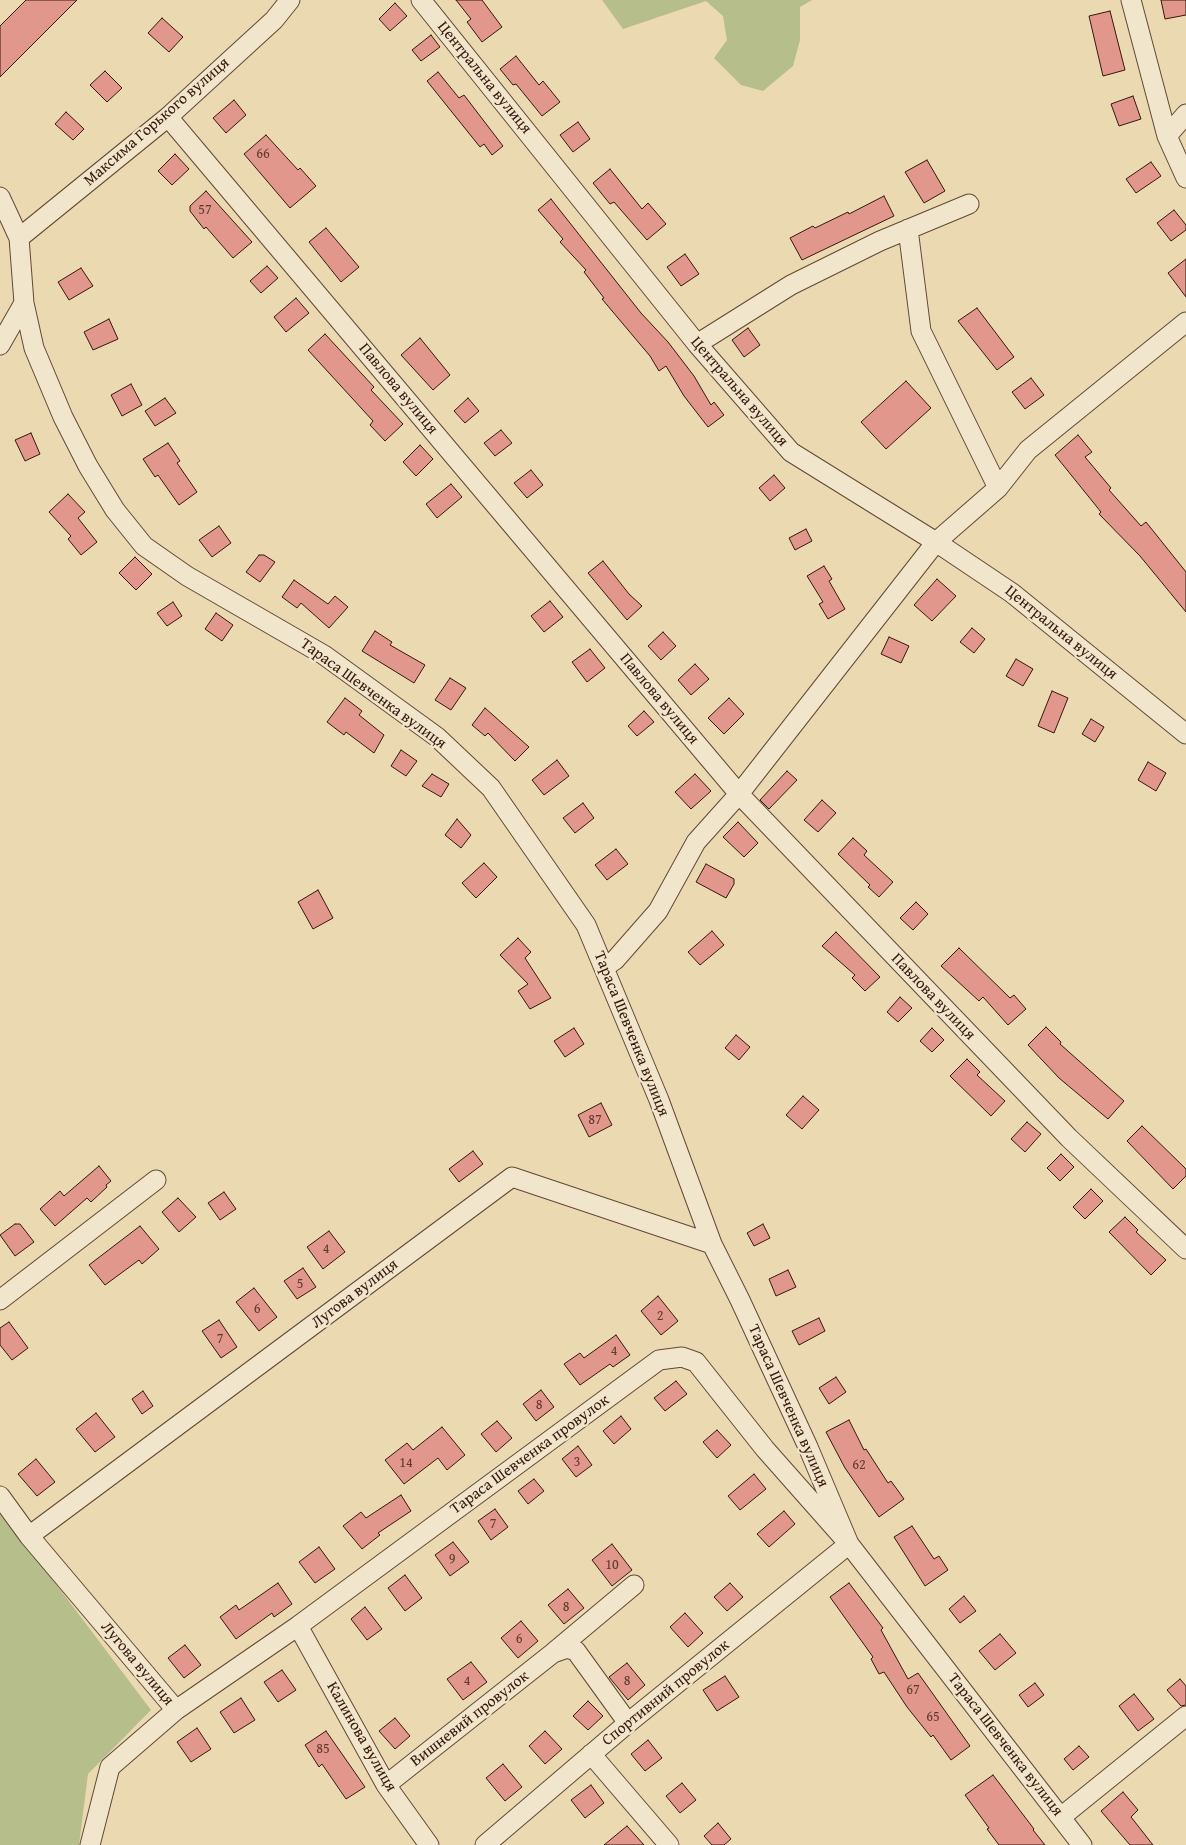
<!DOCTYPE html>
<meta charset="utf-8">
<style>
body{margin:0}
canvas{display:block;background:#ead9b1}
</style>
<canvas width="1186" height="1845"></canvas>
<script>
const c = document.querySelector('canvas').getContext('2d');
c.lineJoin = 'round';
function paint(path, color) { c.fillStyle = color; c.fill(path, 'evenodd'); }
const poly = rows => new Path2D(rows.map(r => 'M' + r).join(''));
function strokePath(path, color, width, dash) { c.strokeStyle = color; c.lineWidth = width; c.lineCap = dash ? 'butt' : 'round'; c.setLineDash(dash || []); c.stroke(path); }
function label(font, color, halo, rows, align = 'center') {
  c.font = font + ' "Gentium Book Plus",serif'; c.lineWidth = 4.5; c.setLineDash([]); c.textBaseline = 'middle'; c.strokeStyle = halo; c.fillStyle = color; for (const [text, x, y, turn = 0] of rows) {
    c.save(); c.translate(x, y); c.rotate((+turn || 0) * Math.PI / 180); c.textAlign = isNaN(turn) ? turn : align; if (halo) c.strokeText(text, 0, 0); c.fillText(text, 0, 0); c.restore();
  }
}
const green = poly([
 [602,0,812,0,800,7,800,40,793,66,763,91,741,85,714,58,727,40,723,16,706,1,623,29],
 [0,1510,151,1710,88,1774,79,1845,0,1845]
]);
const building = poly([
 [26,0,77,0,0,77,0,26,26,0],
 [456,0,482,0,502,27,482,42,467,22,471,19,456,0],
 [1161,0,1186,0,1186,15,1165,19,1161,0],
 [395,3,407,16,390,31,379,19,395,3],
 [1110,11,1125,70,1103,76,1089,16,1110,11],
 [162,18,183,37,169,52,148,33,162,18],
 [431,35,440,47,421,61,412,50,431,35],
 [516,56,539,85,543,81,560,102,542,116,516,84,513,85,500,69,516,56],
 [105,71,122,88,107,102,90,85,105,71],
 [438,72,459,98,464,95,503,146,492,155,484,144,480,147,427,81,438,72],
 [1133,96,1141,119,1119,126,1111,104,1133,96],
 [234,100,246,115,226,133,213,118,234,100],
 [66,112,84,129,73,140,55,124,66,112],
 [578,122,590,139,573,152,560,135,578,122],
 [266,135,298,170,300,168,316,186,290,208,244,154,266,135],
 [175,154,189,169,172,185,158,171,175,154],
 [927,160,945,191,924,203,905,172,927,160],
 [1151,162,1161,176,1136,193,1126,179,1151,162],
 [610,169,642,209,648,203,666,224,647,240,614,202,610,204,593,183,610,169],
 [206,191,252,242,233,258,206,227,204,229,190,211,190,206,206,191],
 [884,196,894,216,802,260,790,238,813,226,815,228,848,212,849,214,884,196],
 [551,199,641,313,668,342,694,376,711,405,714,402,724,415,708,427,684,396,666,366,659,371,650,356,602,299,604,298,584,272,586,270,560,242,563,239,538,210,551,199],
 [1174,210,1186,225,1186,230,1171,241,1157,223,1174,210],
 [326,228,359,267,341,282,309,242,326,228],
 [685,254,699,274,681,286,667,267,685,254],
 [1186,259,1186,297,1168,273,1186,259],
 [267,266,278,278,261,293,250,281,267,266],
 [81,268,93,286,69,300,58,282,81,268],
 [296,298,309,313,286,332,274,317,296,298],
 [977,308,1014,357,997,370,958,321,977,308],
 [109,319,118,339,93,350,84,332,109,319],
 [748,328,760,345,744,357,732,340,748,328],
 [325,334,374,387,371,390,403,424,385,441,370,425,373,421,308,350,325,334],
 [420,338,450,375,433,390,401,355,420,338],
 [1031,378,1044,395,1025,409,1012,392,1031,378],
 [906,381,931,408,886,449,861,422,906,381],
 [131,384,142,405,122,416,111,395,131,384],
 [165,398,176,413,155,426,145,411,165,398],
 [468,398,479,411,465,423,454,411,468,398],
 [501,430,512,443,495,456,484,443,501,430],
 [31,433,40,454,25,461,15,440,31,433],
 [1078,435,1092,452,1085,457,1111,488,1109,490,1141,526,1146,522,1186,572,1186,612,1140,556,1099,514,1101,512,1055,455,1078,435],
 [168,443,180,461,177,463,197,492,179,505,158,475,155,477,143,459,168,443],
 [420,445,433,459,416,476,403,462,420,445],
 [531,470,543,485,527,498,514,483,531,470],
 [774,475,785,488,770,501,759,488,774,475],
 [451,484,462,497,437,518,426,504,451,484],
 [68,494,85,512,78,518,97,542,81,555,68,539,71,536,49,512,68,494],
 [219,526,231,543,212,557,199,540,219,526],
 [806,529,812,541,795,550,789,538,806,529],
 [259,555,264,555,275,562,260,582,246,572,259,555],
 [135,557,152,574,136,590,119,573,135,557],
 [603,561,629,594,642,606,627,620,588,573,603,561],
 [824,566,832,579,829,581,845,609,828,619,819,604,823,602,807,576,824,566],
 [937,579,956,596,932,621,914,605,937,579],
 [294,580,328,604,335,596,348,607,329,628,301,603,297,608,282,597,294,580],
 [550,601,563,617,544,632,531,616,550,601],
 [173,602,182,616,167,626,157,613,173,602],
 [216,613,233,625,222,641,205,629,216,613],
 [972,628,985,639,974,653,960,642,972,628],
 [375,631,392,642,390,645,425,665,414,683,362,651,375,631],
 [663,632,676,646,661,660,648,646,663,632],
 [889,637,909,646,901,663,881,654,889,637],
 [590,649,605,668,587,682,572,662,590,649],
 [1016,659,1033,669,1023,686,1006,676,1016,659],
 [695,664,709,679,691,695,678,680,695,664],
 [450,678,466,688,451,710,435,700,450,678],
 [1052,691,1068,698,1054,733,1038,726,1052,691],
 [345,698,362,711,359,715,384,735,374,753,346,732,344,735,327,722,345,698],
 [729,698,744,714,724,734,708,718,729,698],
 [485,708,529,747,515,761,488,733,485,736,472,725,485,708],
 [644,711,654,722,637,736,628,726,644,711],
 [1091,719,1104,727,1095,742,1082,734,1091,719],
 [401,750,417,761,406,776,391,766,401,750],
 [557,760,569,776,544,795,532,780,557,760],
 [1148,762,1166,773,1156,791,1138,780,1148,762],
 [787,771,797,780,769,809,760,800,787,771],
 [432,774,449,784,441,797,422,786,432,774],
 [695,774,711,791,691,809,675,792,695,774],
 [822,800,836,813,818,832,804,820,822,800],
 [583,803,594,818,575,833,563,818,583,803],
 [457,819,471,835,461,848,445,835,457,819],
 [738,822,758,843,744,857,723,837,738,822],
 [853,838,867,851,864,855,893,882,879,897,868,887,870,885,838,854,853,838],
 [616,849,628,864,607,880,595,865,616,849],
 [484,863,497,877,476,898,462,883,484,863],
 [706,864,734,879,734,884,726,898,696,882,706,864],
 [318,890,333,918,313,929,298,902,318,890],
 [916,902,928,914,913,930,900,918,916,902],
 [712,931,724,945,700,965,688,952,712,931],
 [836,932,880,977,865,991,852,978,855,975,822,946,836,932],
 [518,938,531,952,525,958,551,998,530,1009,518,991,528,984,500,955,518,938],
 [959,948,1010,998,1014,995,1026,1009,1008,1025,983,997,979,1001,941,966,959,948],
 [900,997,912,1008,898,1022,887,1012,900,997],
 [1046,1027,1061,1042,1060,1044,1124,1101,1108,1119,1059,1078,1028,1045,1046,1027],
 [574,1028,584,1044,565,1057,554,1041,574,1028],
 [932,1028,944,1040,932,1052,920,1041,932,1028],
 [736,1035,750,1047,739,1060,725,1048,736,1035],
 [967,1059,980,1072,977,1075,1005,1101,991,1116,950,1076,967,1059],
 [803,1096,819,1110,802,1129,786,1115,803,1096],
 [601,1103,612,1125,589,1137,578,1115,601,1103],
 [1027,1122,1041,1134,1025,1152,1011,1139,1027,1122],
 [1142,1126,1186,1169,1186,1176,1173,1189,1127,1141,1142,1126],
 [473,1151,483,1164,459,1182,449,1169,473,1151],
 [1061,1154,1074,1167,1060,1181,1047,1168,1061,1154],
 [99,1166,111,1181,106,1185,107,1187,91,1202,87,1198,55,1226,40,1209,60,1191,64,1196,99,1166],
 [1091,1189,1103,1201,1085,1219,1073,1207,1091,1189],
 [224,1192,236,1209,220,1220,208,1203,224,1192],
 [178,1198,196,1217,179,1232,162,1212,178,1198],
 [1125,1217,1138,1230,1136,1232,1166,1260,1151,1275,1109,1232,1125,1217],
 [15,1224,20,1224,34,1242,15,1256,0,1235,15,1224],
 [763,1224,770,1238,754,1246,747,1233,763,1224],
 [140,1226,159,1249,142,1264,139,1260,105,1285,89,1265,140,1226],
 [329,1231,345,1252,323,1269,307,1247,329,1231],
 [303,1268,316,1287,297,1299,284,1281,303,1268],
 [788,1270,796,1287,776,1296,769,1279,788,1270],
 [254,1288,277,1317,259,1331,236,1302,254,1288],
 [658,1296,678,1321,661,1335,641,1311,658,1296],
 [819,1318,825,1331,799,1345,792,1331,819,1318],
 [219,1320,237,1347,221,1358,202,1331,219,1320],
 [9,1322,28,1348,12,1360,0,1345,0,1328,9,1322],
 [616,1335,630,1355,613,1367,610,1364,580,1385,564,1364,580,1353,584,1358,616,1335],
 [836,1377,846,1392,829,1404,819,1388,836,1377],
 [676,1381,687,1394,665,1411,654,1398,676,1381],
 [541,1390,554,1407,536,1421,523,1404,541,1390],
 [143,1391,153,1406,142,1414,132,1399,143,1391],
 [96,1413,115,1437,95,1452,76,1429,96,1413],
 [621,1416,631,1429,614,1444,603,1431,621,1416],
 [849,1420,864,1450,866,1449,888,1483,891,1481,904,1499,879,1517,845,1468,826,1432,849,1420],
 [497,1421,512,1438,496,1452,481,1434,497,1421],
 [442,1427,465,1455,447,1470,438,1458,404,1484,385,1460,407,1443,413,1450,442,1427],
 [717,1430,731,1445,717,1458,703,1442,717,1430],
 [578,1446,592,1465,576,1477,562,1459,578,1446],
 [36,1459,55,1482,37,1496,18,1474,36,1459],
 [754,1474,766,1489,740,1510,728,1496,754,1474],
 [534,1479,544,1491,528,1504,518,1491,534,1479],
 [401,1495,411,1511,378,1533,380,1535,362,1549,343,1526,361,1512,366,1518,401,1495],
 [495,1509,508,1527,491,1540,478,1521,495,1509],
 [784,1511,795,1524,769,1547,757,1534,784,1511],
 [912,1526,934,1559,939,1556,948,1570,925,1586,894,1537,912,1526],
 [453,1542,469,1562,450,1576,435,1555,453,1542],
 [612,1544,632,1570,612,1586,592,1560,612,1544],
 [319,1547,335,1569,315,1583,299,1562,319,1547],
 [405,1575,422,1598,405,1611,388,1588,405,1575],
 [278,1583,292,1604,274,1617,272,1613,236,1639,220,1617,236,1605,239,1610,278,1583],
 [730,1583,743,1597,727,1611,714,1597,730,1583],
 [849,1583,883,1628,881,1630,908,1679,918,1673,970,1746,951,1760,933,1735,931,1737,907,1707,884,1672,879,1674,871,1659,873,1657,830,1597,849,1583],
 [568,1589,584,1608,564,1624,548,1605,568,1589],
 [964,1596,976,1611,960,1623,949,1609,964,1596],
 [365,1607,382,1629,367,1640,351,1619,365,1607],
 [685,1613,703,1633,688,1647,670,1627,685,1613],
 [521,1621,538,1641,518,1658,501,1638,521,1621],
 [1000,1634,1016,1653,995,1670,979,1651,1000,1634],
 [185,1645,201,1665,184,1678,168,1658,185,1645],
 [471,1662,487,1682,463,1700,447,1679,471,1662],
 [627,1663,645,1685,628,1700,609,1677,627,1663],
 [282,1670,296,1690,278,1702,264,1682,282,1670],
 [725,1676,739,1697,717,1711,703,1690,725,1676],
 [1180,1679,1186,1686,1186,1705,1181,1706,1167,1690,1180,1679],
 [1035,1683,1044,1695,1028,1707,1019,1695,1035,1683],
 [1134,1694,1154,1719,1138,1731,1119,1706,1134,1694],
 [241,1698,255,1720,234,1733,220,1712,241,1698],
 [588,1701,603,1716,588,1730,573,1716,588,1701],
 [395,1718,410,1736,395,1749,379,1731,395,1718],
 [197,1728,211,1749,191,1762,177,1742,197,1728],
 [326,1731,365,1787,346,1799,322,1764,319,1767,305,1745,326,1731],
 [545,1731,562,1749,545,1764,529,1746,545,1731],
 [648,1740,662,1758,645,1771,631,1754,648,1740],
 [1079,1746,1089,1757,1073,1770,1064,1759,1079,1746],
 [503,1764,522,1787,505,1801,486,1778,503,1764],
 [993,1775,1034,1829,1033,1830,1045,1845,999,1845,987,1829,989,1828,965,1795,993,1775],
 [682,1783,696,1800,680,1813,666,1796,682,1783],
 [591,1785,604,1803,585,1818,571,1800,591,1785],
 [1123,1792,1138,1810,1131,1817,1153,1845,1130,1845,1101,1811,1123,1792],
 [718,1823,731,1839,724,1845,712,1845,704,1836,718,1823],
 [627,1826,644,1845,604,1845,627,1826]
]);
const street = poly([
 [421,0,697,344,791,452,936,542,1012,593,1186,734],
 [1131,0,1167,136,1186,178],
 [168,117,739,794,1069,1138,1186,1249],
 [1167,136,1186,114],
 [0,197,19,238,24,303,34,348,63,417,88,466,115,510,144,546,187,576,324,655,437,737,491,788,586,925,659,1100,712,1244,740,1300,808,1447,849,1544,1082,1845],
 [908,229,921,331,998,488],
 [19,238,168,117,274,20,290,0],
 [697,344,791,285,880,241,969,204],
 [0,345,24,303],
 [605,967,615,960,658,911,696,842,739,794,936,542,998,488,1028,450,1186,322],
 [0,1300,156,1180],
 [0,1496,29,1536,176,1710,110,1767,90,1845],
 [29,1536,512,1177,712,1244],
 [298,1626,386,1785,429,1845],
 [554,1652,634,1585],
 [176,1710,298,1626,659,1360,682,1357,696,1362,765,1449,849,1544,628,1723,485,1845],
 [591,1754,669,1845],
 [386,1785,553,1653,567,1648,576,1651,628,1723],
 [1061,1817,1186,1716]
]);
const numberNames = [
 ["66",263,154],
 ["57",205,210],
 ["87",595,1120],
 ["4",326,1249],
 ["5",300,1284],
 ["6",257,1309],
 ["2",660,1316],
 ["7",220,1339],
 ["4",614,1351],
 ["8",539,1405],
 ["3",577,1462],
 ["14",406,1463],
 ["62",859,1465],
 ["7",493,1524],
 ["9",452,1559],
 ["10",612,1565],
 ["8",566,1607],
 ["6",519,1639],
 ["4",467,1681],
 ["8",627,1681],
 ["67",913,1690],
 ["65",933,1717],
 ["85",323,1749]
];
const streetNames = [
 ["Центральна вулиця",484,78,51],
 ["Максима Горького вулиця",157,122,-41],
 ["Павлова вулиця",398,389,50],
 ["Центральна вулиця",739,392,49],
 ["Центральна вулиця",1061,633,39],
 ["Тараса Шевченка вулиця",373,694,36],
 ["Павлова вулиця",659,699,50],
 ["Павлова вулиця",933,997,46],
 ["Тараса Шевченка вулиця",631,1034,68],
 ["Лугова вулиця",355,1294,-37],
 ["Тараса Шевченка вулиця",788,1406,66],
 ["Тараса Шевченка провулок",530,1455,-36],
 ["Лугова вулиця",137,1664,50],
 ["Спортивний провулок",666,1693,-39],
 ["Вишневий провулок",470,1719,-38],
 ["Калинова вулиця",361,1737,60],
 ["Тараса Шевченка вулиця",1005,1745,52]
];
paint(green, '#b6bf8c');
paint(building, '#e1978b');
strokePath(building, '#36180c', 1);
strokePath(street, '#634835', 21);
strokePath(street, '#f1e6cc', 19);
label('14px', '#61382c', null, numberNames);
label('16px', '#36180c', '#f1e6cc', streetNames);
</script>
